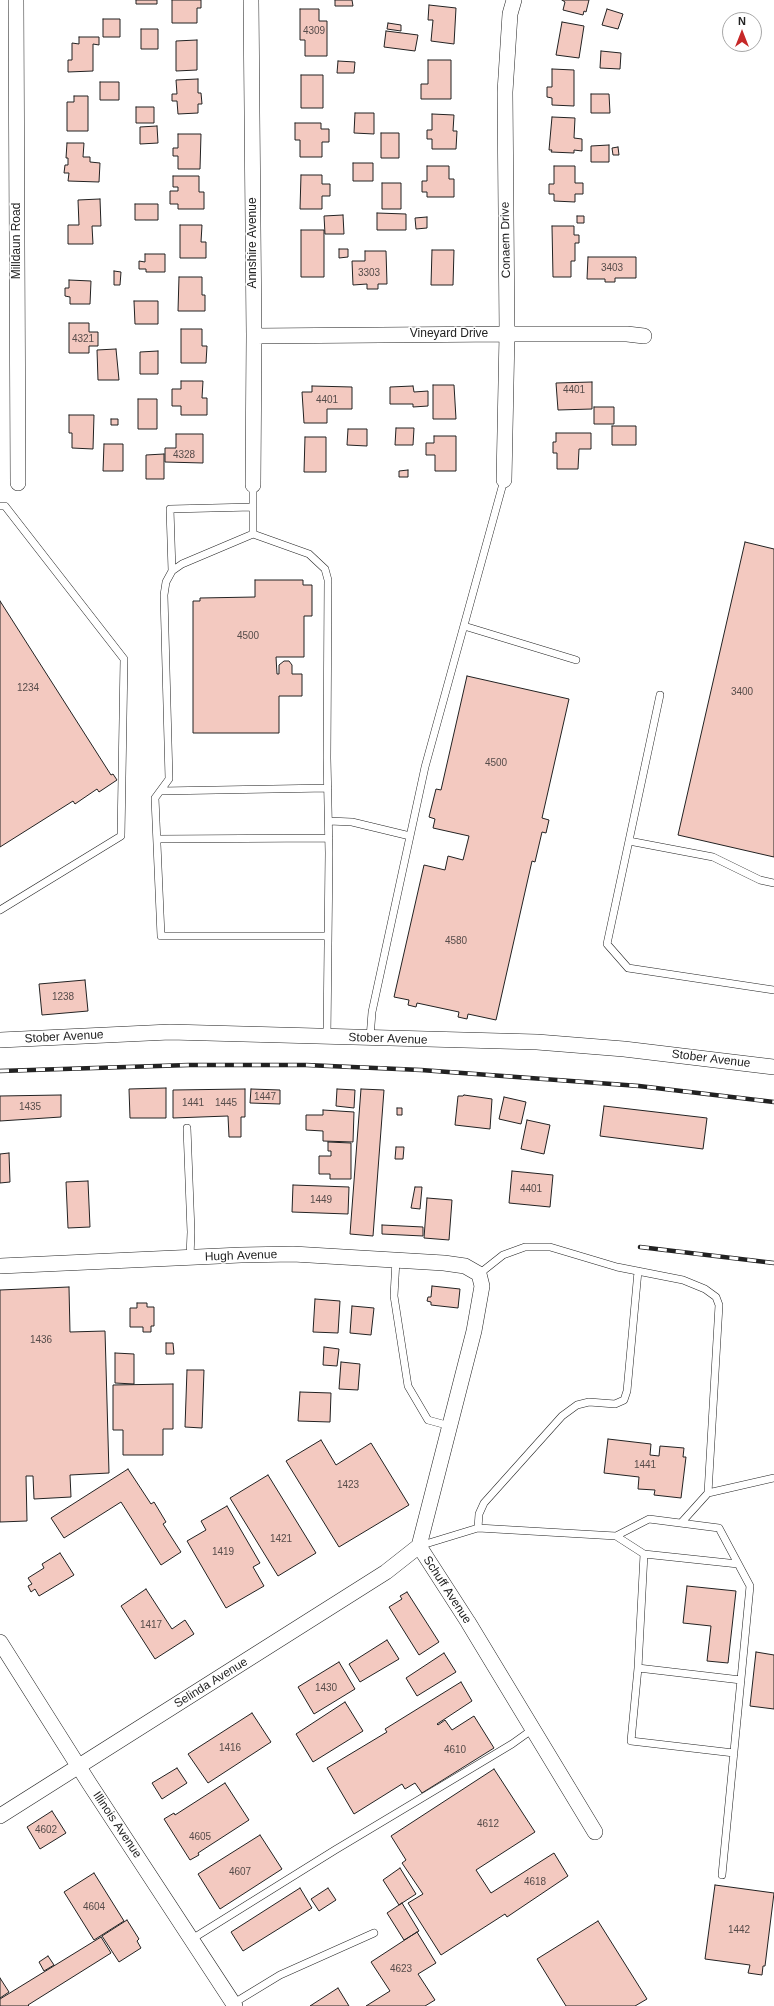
<!DOCTYPE html>
<style>
body{margin:0}
#map{position:relative;width:774px;height:2006px;overflow:hidden;background:#fff;font-family:Arial,sans-serif}
canvas{display:block}
.north{position:absolute;left:722px;top:12px;width:40px;height:40px;box-sizing:border-box;background:#fff;border:1px solid #a7a7a7;border-radius:50%;rotate:0deg;font-size:11px;font-weight:700;line-height:16px;text-align:center;color:#222}
.north::after{content:'';display:block;margin:auto;width:14px;height:18px;background:#c62828;clip-path:polygon(50% 0,100% 100%,50% 72%,0 100%)}
</style>
<div id="map">
<canvas width="774" height="2006"></canvas>
<div class="north">N</div>
</div>
<script>
const c = document.querySelector('canvas').getContext('2d');
c.lineJoin = 'round';
function paint(path, color) { c.fillStyle = color; c.fill(path, 'evenodd'); }
const poly = rows => new Path2D(rows.map(r => 'M' + r).join(''));
function strokePath(path, color, width, dash) { c.strokeStyle = color; c.lineWidth = width; c.lineCap = dash ? 'butt' : 'round'; c.setLineDash(dash || []); c.stroke(path); }
function label(font, color, halo, rows, align = 'center') {
  c.font = font + ' Arial,sans-serif'; c.lineWidth = 3; c.setLineDash([]); c.textBaseline = 'middle'; c.strokeStyle = halo; c.fillStyle = color; for (const [text, x, y, turn = 0] of rows) {
    c.save(); c.translate(x, y); c.rotate((+turn || 0) * Math.PI / 180); c.textAlign = isNaN(turn) ? turn : align; if (halo) c.strokeText(text, 0, 0); c.fillText(text, 0, 0); c.restore();
  }
}
const building = poly([
 [136,0,157,0,157,4,136,4,136,0],
 [172,0,201,0,201,8,197,8,197,23,172,23,172,0],
 [335,0,352,0,353,6,335,6,335,0],
 [562,0,589,0,586,12,584,11,583,15,563,10,565,2,562,0],
 [429,5,456,8,454,44,431,41,433,20,428,20,429,5],
 [300,9,319,9,319,21,327,21,327,56,305,56,305,40,300,40,300,9],
 [607,9,623,14,618,29,602,25,607,9],
 [103,19,120,19,120,37,103,37,103,19],
 [562,22,584,26,579,58,556,55,562,22],
 [388,23,401,25,401,31,387,29,388,23],
 [141,29,158,29,158,49,141,49,141,29],
 [386,31,418,35,415,51,384,47,386,31],
 [79,37,99,37,99,45,93,44,93,71,68,72,68,60,72,60,72,43,79,44,79,37],
 [197,40,197,70,176,71,176,41,197,40],
 [601,51,621,53,620,69,600,68,601,51],
 [428,60,451,60,451,99,421,99,421,84,428,84,428,60],
 [338,61,355,62,354,73,337,73,338,61],
 [552,69,574,70,574,106,552,105,552,98,547,97,547,87,552,87,552,69],
 [301,75,323,75,323,108,301,108,301,75],
 [198,79,198,93,201,93,202,104,198,104,198,113,178,114,177,101,172,101,172,94,177,94,176,80,198,79],
 [100,82,119,82,119,100,100,100,100,82],
 [591,94,609,94,610,113,591,113,591,94],
 [74,96,88,96,88,131,67,131,67,102,74,102,74,96],
 [136,107,154,107,154,123,136,123,136,107],
 [355,113,374,113,374,134,354,133,355,113],
 [432,114,454,115,453,131,457,131,456,149,432,149,432,139,427,139,427,130,432,130,432,114],
 [552,117,575,118,574,138,582,139,582,151,574,150,574,153,551,152,552,150,549,150,552,117],
 [295,123,321,123,321,129,329,129,329,142,322,142,322,157,300,157,300,140,295,140,295,123],
 [157,126,158,143,140,144,140,127,157,126],
 [381,133,399,133,399,158,381,158,381,133],
 [178,134,201,134,200,169,178,169,178,156,173,156,173,148,178,148,178,134],
 [67,143,84,143,83,157,90,157,90,162,100,163,99,182,68,181,69,173,64,173,65,165,68,165,68,158,66,158,67,143],
 [609,145,609,162,591,162,591,146,609,145],
 [618,147,619,155,613,155,612,148,618,147],
 [353,163,373,163,373,181,353,181,353,163],
 [427,166,449,166,449,179,454,179,454,197,427,197,427,192,422,192,422,181,427,181,427,166],
 [554,166,575,166,575,183,583,183,583,194,575,194,575,202,554,201,554,194,549,194,549,184,554,184,554,166],
 [301,175,322,175,322,184,330,184,330,196,322,196,322,209,300,209,301,175],
 [173,176,199,176,199,192,204,192,204,209,178,209,178,204,170,204,170,191,178,191,178,187,173,187,173,176],
 [382,183,401,183,401,209,382,209,382,183],
 [100,199,101,226,92,226,93,244,68,244,68,225,79,225,78,200,100,199],
 [135,204,158,204,158,220,135,220,135,204],
 [377,213,406,214,406,230,377,230,377,213],
 [343,215,344,234,325,234,324,216,343,215],
 [577,216,584,216,584,223,577,223,577,216],
 [427,217,427,228,416,229,415,218,427,217],
 [180,225,202,225,201,242,206,242,206,258,180,258,180,225],
 [552,226,574,226,574,235,579,235,579,243,575,243,575,261,571,261,571,277,553,277,552,226],
 [301,230,324,230,324,277,301,277,301,230],
 [339,249,348,249,348,257,339,258,339,249],
 [432,250,454,250,453,285,431,285,432,250],
 [365,251,386,251,387,284,378,284,378,289,367,289,367,284,353,285,352,261,365,261,365,251],
 [145,254,165,254,165,272,146,272,146,269,139,269,139,261,145,262,145,254],
 [588,257,636,257,636,278,615,278,615,282,605,282,605,279,587,279,588,257],
 [114,271,121,272,120,285,114,285,114,271],
 [179,277,202,277,202,295,205,295,205,311,178,311,179,277],
 [69,280,91,281,90,304,70,304,70,297,65,296,65,288,69,288,69,280],
 [134,301,158,301,158,324,135,324,134,301],
 [69,323,89,323,89,332,98,332,98,346,89,346,89,353,69,353,69,323],
 [181,329,202,329,202,346,207,346,206,363,181,363,181,329],
 [116,349,119,380,98,380,97,350,116,349],
 [158,351,158,374,140,374,140,352,158,351],
 [181,381,203,381,202,398,207,398,207,415,181,415,181,406,172,406,172,389,181,389,181,381],
 [592,382,592,409,558,410,556,383,592,382],
 [433,385,454,385,456,419,433,419,433,385],
 [312,386,352,387,352,409,327,409,327,423,304,423,302,392,312,392,312,386],
 [413,386,414,392,428,391,428,406,413,407,413,404,390,404,390,387,413,386],
 [138,399,157,399,157,429,138,429,138,399],
 [594,407,614,407,614,424,594,424,594,407],
 [69,415,94,415,93,449,72,448,72,433,69,433,69,415],
 [111,419,118,419,118,425,111,425,111,419],
 [612,426,636,426,636,445,612,445,612,426],
 [396,428,414,428,413,445,395,445,396,428],
 [348,429,367,429,367,446,347,445,348,429],
 [556,433,591,433,591,449,579,449,578,469,557,469,557,453,553,453,553,442,556,442,556,433],
 [176,434,203,434,203,463,165,462,165,448,176,448,176,434],
 [434,436,456,436,456,471,435,471,435,455,426,455,426,443,434,443,434,436],
 [305,437,326,437,326,472,304,472,305,437],
 [104,444,123,444,123,471,103,471,104,444],
 [164,454,164,479,146,479,146,455,164,454],
 [408,470,408,477,399,477,399,471,408,470],
 [745,542,774,549,774,857,678,835,745,542],
 [255,580,303,580,303,585,312,585,312,616,304,616,304,657,276,657,277,674,279,674,279,665,284,661,289,661,292,665,292,674,302,674,302,696,279,696,279,733,193,733,193,601,200,601,200,598,255,597,255,580],
 [0,601,111,775,113,774,117,780,99,792,97,789,75,804,73,801,0,847,0,601],
 [467,676,569,699,542,818,549,820,546,833,542,832,535,862,532,861,496,1020,468,1014,467,1019,458,1017,459,1012,417,1003,416,1007,408,1005,409,1000,394,997,424,865,445,870,448,856,463,860,469,836,433,828,435,819,429,817,436,789,441,790,467,676],
 [85,980,88,1011,42,1015,39,984,85,980],
 [166,1088,166,1118,130,1118,129,1089,166,1088],
 [245,1089,245,1117,241,1117,241,1137,229,1137,228,1116,173,1118,173,1090,245,1089],
 [251,1089,280,1090,280,1104,250,1103,251,1089],
 [337,1089,355,1090,354,1108,336,1106,337,1089],
 [361,1089,384,1090,373,1236,350,1234,361,1089],
 [61,1095,61,1117,0,1121,0,1096,61,1095],
 [464,1095,492,1099,490,1129,455,1125,458,1096,463,1096,464,1095],
 [504,1097,526,1102,521,1124,499,1119,504,1097],
 [604,1106,707,1118,703,1149,600,1136,604,1106],
 [397,1108,402,1108,402,1115,397,1115,397,1108],
 [323,1110,354,1112,353,1142,323,1141,323,1131,306,1130,306,1115,323,1115,323,1110],
 [527,1120,550,1125,544,1154,521,1149,527,1120],
 [328,1142,351,1143,351,1179,330,1179,330,1174,319,1174,319,1156,331,1156,331,1151,328,1151,328,1142],
 [396,1147,404,1147,403,1159,395,1159,396,1147],
 [9,1153,10,1182,0,1183,0,1154,9,1153],
 [512,1171,553,1175,550,1207,509,1203,512,1171],
 [88,1181,90,1227,68,1228,66,1182,88,1181],
 [293,1185,349,1187,348,1214,292,1212,293,1185],
 [415,1187,422,1187,420,1209,411,1208,415,1187],
 [427,1198,452,1200,449,1240,424,1238,427,1198],
 [382,1225,423,1227,423,1236,382,1234,382,1225],
 [432,1286,460,1289,458,1308,431,1305,431,1302,427,1301,428,1297,431,1297,432,1286],
 [69,1287,70,1332,105,1331,109,1473,70,1475,71,1497,34,1499,33,1476,26,1476,27,1521,0,1522,0,1290,69,1287],
 [315,1299,340,1301,338,1333,313,1332,315,1299],
 [137,1303,147,1303,147,1307,154,1307,154,1326,151,1326,151,1332,143,1332,143,1327,130,1327,130,1308,137,1308,137,1303],
 [352,1306,374,1308,371,1335,350,1333,352,1306],
 [166,1343,173,1343,174,1354,166,1354,166,1343],
 [324,1347,339,1349,337,1366,323,1365,324,1347],
 [115,1353,134,1354,134,1384,115,1383,115,1353],
 [341,1362,360,1364,358,1390,339,1389,341,1362],
 [187,1370,204,1370,202,1428,185,1427,187,1370],
 [173,1384,173,1429,163,1429,163,1455,123,1455,123,1430,113,1430,113,1385,173,1384],
 [300,1392,331,1393,330,1422,298,1421,300,1392],
 [608,1439,651,1444,650,1455,659,1456,660,1446,684,1448,683,1457,686,1457,681,1498,654,1495,655,1490,638,1489,639,1477,604,1473,608,1439],
 [321,1440,336,1465,371,1443,409,1505,339,1547,286,1461,321,1440],
 [128,1469,151,1504,154,1502,166,1522,163,1524,181,1552,161,1565,121,1502,64,1538,51,1518,128,1469],
 [268,1475,316,1553,278,1576,230,1498,268,1475],
 [227,1506,260,1563,253,1567,264,1586,226,1608,187,1541,206,1530,201,1521,227,1506],
 [60,1553,74,1575,39,1596,35,1589,31,1592,28,1586,32,1584,28,1578,44,1568,42,1564,60,1553],
 [687,1586,736,1591,728,1663,707,1661,711,1626,683,1623,687,1586],
 [146,1589,172,1629,185,1620,194,1634,155,1659,121,1606,146,1589],
 [407,1592,439,1642,419,1655,389,1607,402,1599,400,1596,407,1592],
 [387,1640,399,1659,360,1682,349,1664,387,1640],
 [756,1652,774,1655,774,1709,750,1706,756,1652],
 [444,1653,456,1672,417,1696,406,1678,444,1653],
 [339,1662,355,1689,314,1714,298,1687,339,1662],
 [461,1682,472,1701,437,1724,438,1725,445,1720,452,1730,474,1716,494,1748,422,1793,415,1783,405,1789,402,1784,354,1814,327,1768,387,1732,385,1729,461,1682],
 [345,1702,363,1731,313,1762,296,1734,345,1702],
 [252,1713,271,1742,208,1783,188,1754,252,1713],
 [177,1768,187,1783,162,1799,152,1783,177,1768],
 [494,1769,535,1832,476,1870,491,1893,554,1853,568,1876,507,1917,505,1914,441,1955,408,1903,423,1894,402,1863,406,1860,391,1836,494,1769],
 [225,1783,249,1820,198,1853,199,1855,190,1860,164,1819,174,1813,175,1815,225,1783],
 [52,1811,66,1833,40,1849,27,1827,52,1811],
 [260,1835,282,1869,220,1909,198,1874,260,1835],
 [400,1868,416,1894,399,1905,383,1880,400,1868],
 [94,1873,124,1921,94,1940,64,1892,94,1873],
 [715,1885,774,1893,765,1966,763,1966,762,1975,748,1973,750,1965,705,1959,715,1885],
 [300,1888,312,1908,243,1951,231,1932,300,1888],
 [328,1888,336,1900,319,1911,311,1899,328,1888],
 [402,1903,419,1931,404,1940,387,1913,402,1903],
 [127,1920,139,1939,137,1941,141,1948,119,1962,102,1936,127,1920],
 [598,1921,647,1999,635,2006,566,2006,537,1959,598,1921],
 [417,1932,436,1963,418,1974,435,2000,425,2006,366,2006,390,1991,371,1962,417,1932],
 [101,1937,111,1953,28,2005,29,2006,0,2006,0,1999,101,1937],
 [48,1956,54,1965,44,1971,39,1962,48,1956],
 [0,1978,9,1992,0,1998,0,1978],
 [338,1988,349,2006,310,2006,338,1988]
]);
const lane = poly([
 [253,485,253,534],
 [0,506,5,506,124,659,121,836,0,910],
 [172,571,170,509,253,507],
 [464,626,576,660],
 [660,695,607,944,628,968,774,990],
 [161,791,328,788],
 [329,821,352,822,410,836],
 [157,839,329,838],
 [629,841,713,857,760,880,774,883],
 [327,1037,329,853,327,758,328,580,325,569,309,554,253,534,182,564,172,571,166,582,164,595,169,779,155,798,161,936,328,936],
 [370,1038,372,1012,425,767,504,480],
 [187,1128,191,1232,190,1257],
 [396,1260,394,1296,408,1386,428,1420,450,1426],
 [479,1274,503,1255,525,1247,550,1247,617,1267,683,1280,705,1289,716,1297,719,1305,708,1493],
 [681,1523,708,1493,774,1478],
 [478,1528,479,1514,484,1503,562,1416,577,1405,589,1402,615,1404,624,1400,627,1391,638,1271],
 [616,1536,649,1519,719,1528,750,1586,722,1875],
 [419,1546,478,1528,616,1536,644,1554,738,1564],
 [644,1554,638,1668,631,1741,734,1753],
 [638,1668,741,1680],
 [192,1939,335,1850,512,1744,533,1729],
 [234,2003,280,1975,374,1933]
]);
const street = poly([
 [16,0,18,483],
 [251,0,254,336,253,485],
 [254,336,507,334,627,334,644,336],
 [504,480,507,334,505,92,510,14,514,0],
 [0,1040,170,1032,537,1042,624,1049,774,1067],
 [0,1266,241,1255,293,1254,444,1263,465,1266,479,1274,482,1286,474,1331,419,1546,468,1622,595,1832],
 [0,1642,89,1783,235,2006],
 [0,1816,386,1572,419,1546]
]);
const rail = poly([
 [0,1071,189,1065,306,1065,421,1070,639,1086,774,1102],
 [640,1247,774,1263]
]);
const numberNames = [
 ["4309",314,31],
 ["3403",612,268],
 ["3303",369,273],
 ["4321",83,339],
 ["4401",574,390],
 ["4401",327,400],
 ["4328",184,455],
 ["4500",248,636],
 ["1234",28,688],
 ["3400",742,692],
 ["4500",496,763],
 ["4580",456,941],
 ["1238",63,997],
 ["1447",265,1097],
 ["1441",193,1103],
 ["1445",226,1103],
 ["1435",30,1107],
 ["4401",531,1189],
 ["1449",321,1200],
 ["1436",41,1340],
 ["1441",645,1465],
 ["1423",348,1485],
 ["1421",281,1539],
 ["1419",223,1552],
 ["1417",151,1625],
 ["1430",326,1688],
 ["1416",230,1748],
 ["4610",455,1750],
 ["4612",488,1824],
 ["4602",46,1830],
 ["4605",200,1837],
 ["4607",240,1872],
 ["4618",535,1882],
 ["4604",94,1907],
 ["1442",739,1930],
 ["4623",401,1969]
];
const streetNames = [
 ["Conaem Drive",506,240,-91],
 ["Milldaun Road",17,241,-90],
 ["Annshire Avenue",253,243,-90],
 ["Vineyard Drive",449,334],
 ["Stober Avenue",64,1037,-3],
 ["Stober Avenue",388,1039,2],
 ["Stober Avenue",711,1059,7],
 ["Hugh Avenue",241,1256,-2],
 ["Schuff Avenue",447,1590,57],
 ["Selinda Avenue",211,1683,-32],
 ["Illinois Avenue",117,1825,56]
];
paint(building, '#f3c9c0');
strokePath(building, '#222', 1);
strokePath(lane, '#222', 8);
strokePath(street, '#222', 16);
strokePath(lane, '#fff', 7);
strokePath(street, '#fff', 15);
strokePath(rail, '#222', 4.5);
strokePath(rail, '#fff', 3, [9]);
label('10px', '#564c4a', null, numberNames);
label('12px', '#222', '#fff', streetNames);
</script>
